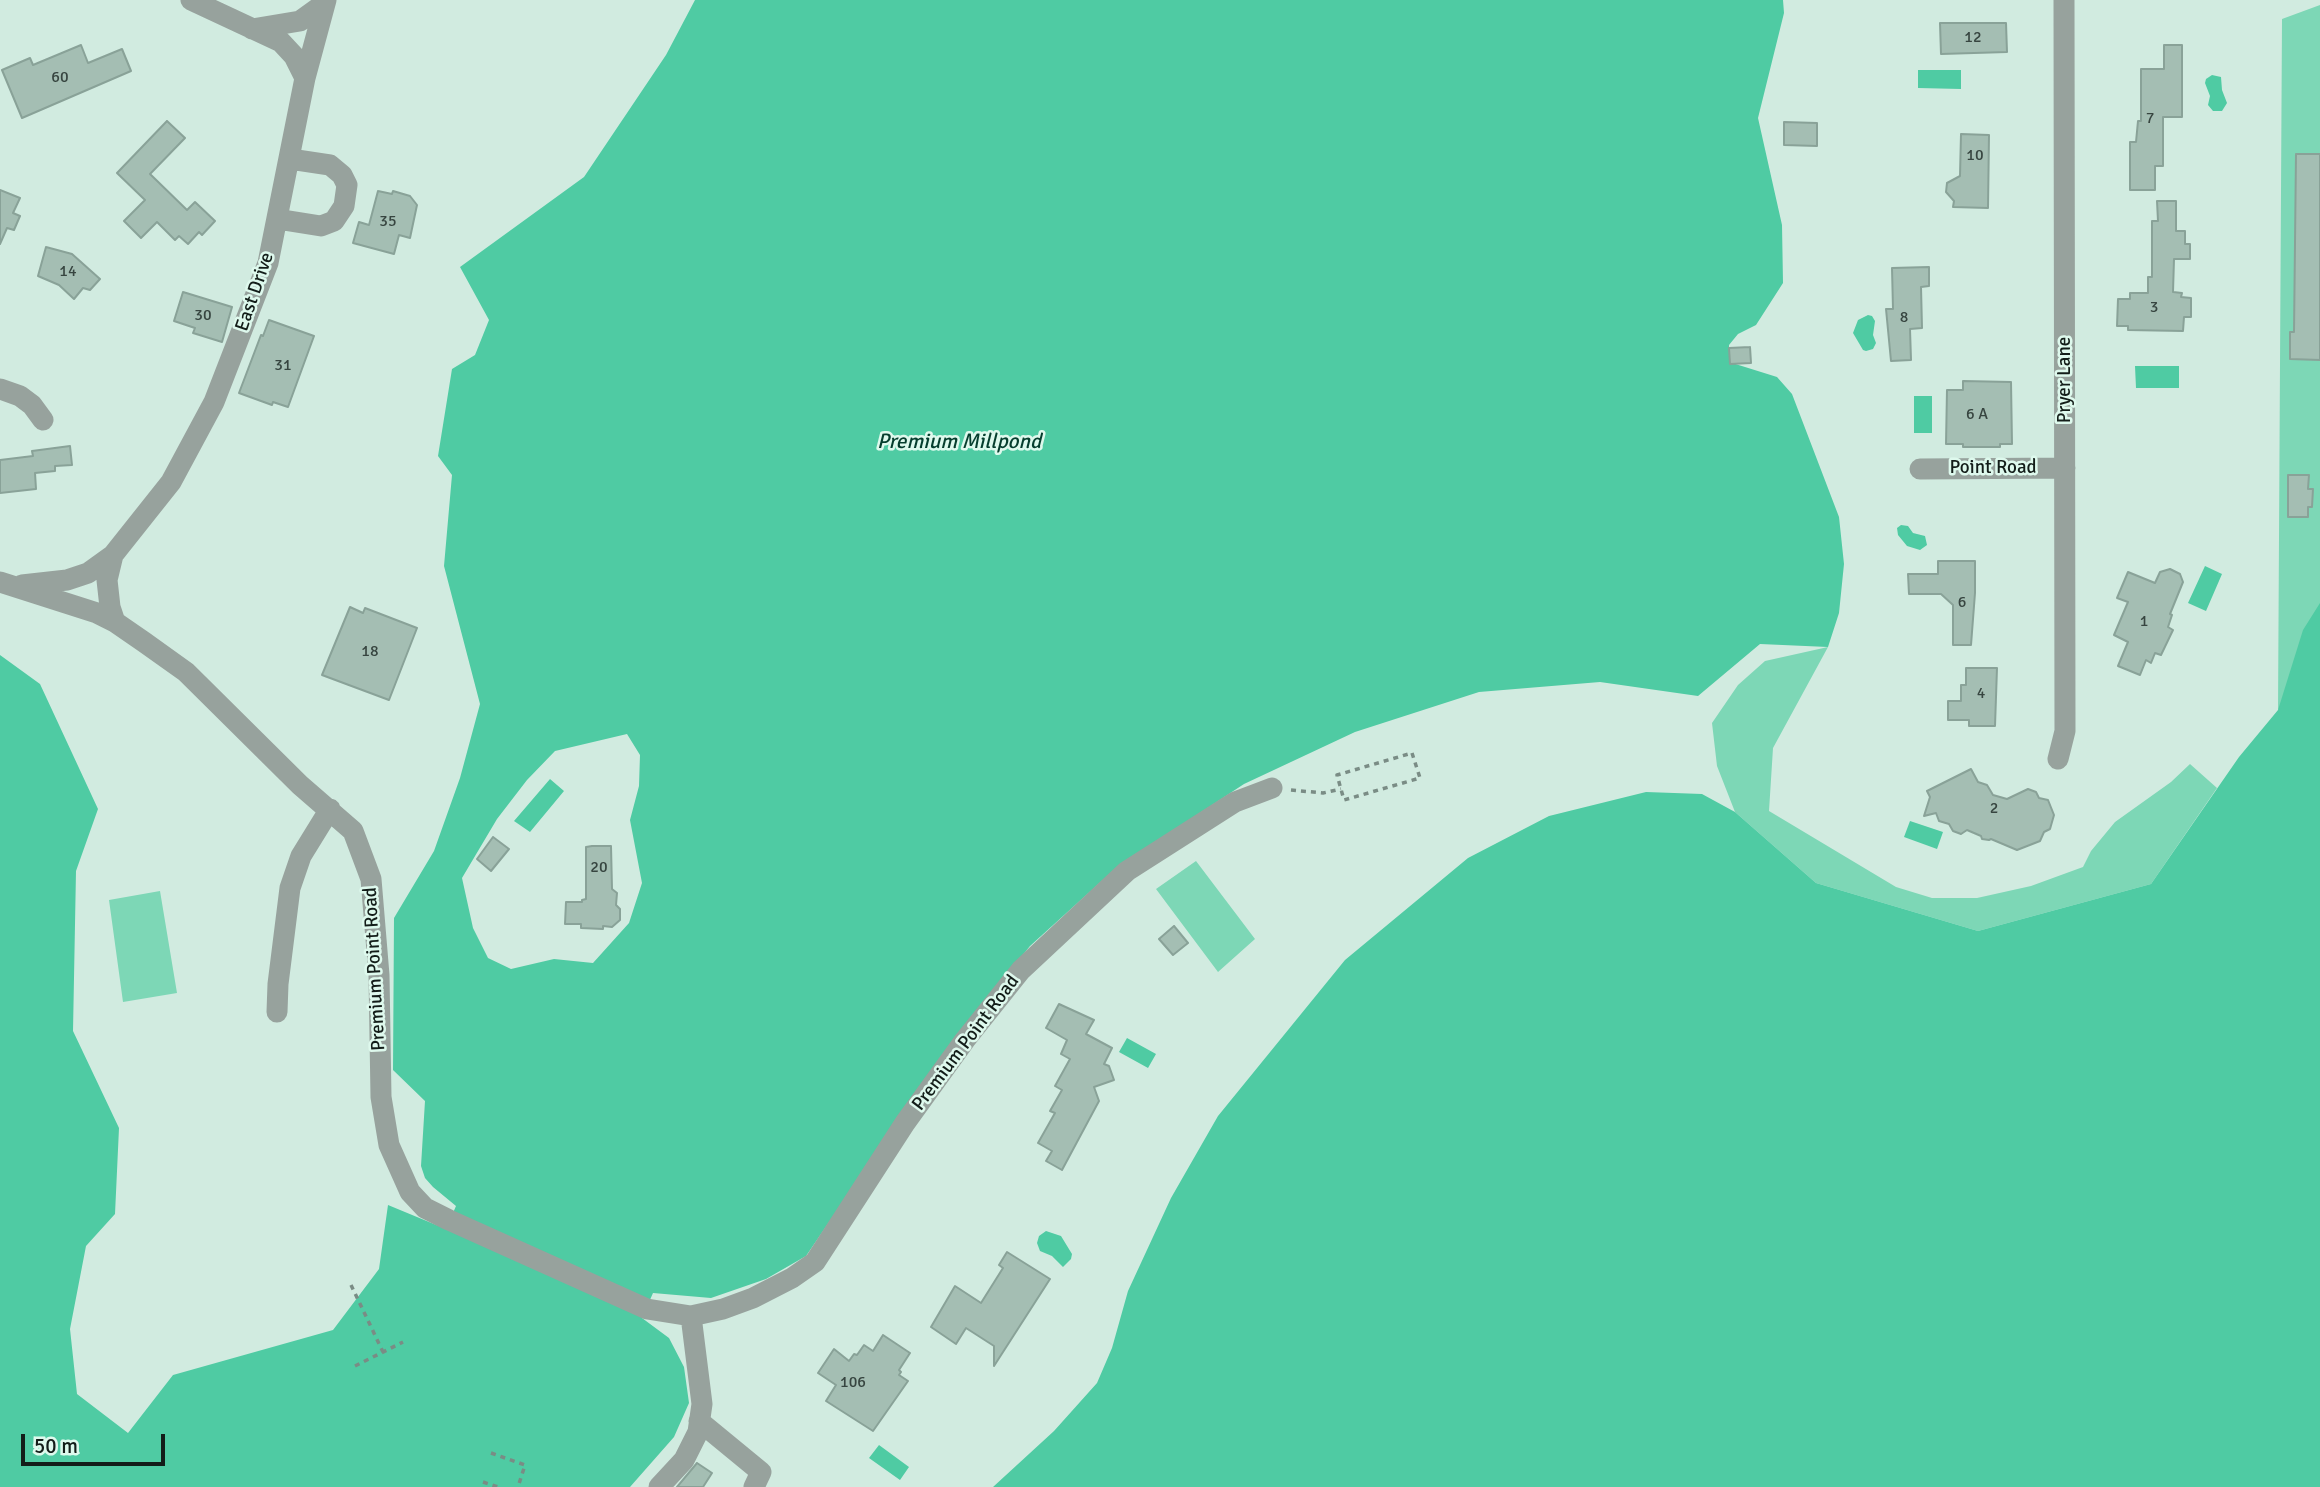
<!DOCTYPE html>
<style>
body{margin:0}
#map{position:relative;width:2320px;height:1487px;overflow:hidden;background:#d1ebe0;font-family:Signika,sans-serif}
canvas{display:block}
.scale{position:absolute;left:21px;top:1434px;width:144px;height:32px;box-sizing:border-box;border:4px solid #131d19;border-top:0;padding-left:9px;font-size:21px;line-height:24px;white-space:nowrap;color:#131d19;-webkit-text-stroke:5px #def9ed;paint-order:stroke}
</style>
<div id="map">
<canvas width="2320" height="1487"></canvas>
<div class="scale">50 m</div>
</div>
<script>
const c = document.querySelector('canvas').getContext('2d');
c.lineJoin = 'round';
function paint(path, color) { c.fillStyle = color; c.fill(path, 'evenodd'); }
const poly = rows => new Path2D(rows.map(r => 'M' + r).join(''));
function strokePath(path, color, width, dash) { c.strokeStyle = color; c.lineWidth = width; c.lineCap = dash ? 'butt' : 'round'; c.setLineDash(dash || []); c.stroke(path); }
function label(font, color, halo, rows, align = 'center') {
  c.font = font + ' Signika,sans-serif'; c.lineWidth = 5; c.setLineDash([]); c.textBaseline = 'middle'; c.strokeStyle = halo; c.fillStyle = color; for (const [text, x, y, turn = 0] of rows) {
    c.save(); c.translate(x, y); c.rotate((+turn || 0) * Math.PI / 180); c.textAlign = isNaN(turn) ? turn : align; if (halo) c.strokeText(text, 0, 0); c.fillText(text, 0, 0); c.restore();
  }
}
const green = poly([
 [2320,5,2320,675,2278,710,2282,19],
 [1828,647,1773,748,1769,811,1896,887,1932,898,1977,898,2031,886,2083,867,2091,851,2115,822,2171,782,2190,764,2217,788,2151,884,1978,931,1816,883,1735,812,1717,766,1712,723,1738,685,1765,661],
 [1196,861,1255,939,1218,972,1156,889],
 [160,891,177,993,123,1002,109,900]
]);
const water = poly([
 [695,0,1783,0,1784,13,1758,118,1782,225,1783,283,1756,325,1738,334,1729,345,1729,362,1777,377,1792,394,1839,517,1844,564,1839,613,1828,647,1760,644,1698,696,1600,682,1479,692,1355,732,1244,784,1115,869,1030,946,949,1046,806,1256,766,1279,711,1298,653,1293,642,1318,669,1338,684,1367,689,1403,674,1437,630,1487,0,1487,0,655,40,684,98,809,76,871,73,1031,119,1128,115,1214,86,1246,70,1329,77,1394,128,1433,173,1375,333,1330,379,1269,388,1205,446,1229,456,1206,433,1187,425,1178,421,1166,425,1101,393,1070,394,918,434,851,460,778,480,704,444,566,452,475,438,456,452,369,475,355,489,320,460,267,584,177,666,55],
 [627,734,640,755,639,786,630,820,642,883,629,923,593,963,554,959,511,969,488,958,473,928,462,878,497,819,527,780,555,751],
 [1918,70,1961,70,1961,89,1918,88],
 [2212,75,2221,77,2222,90,2227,103,2222,111,2213,111,2208,105,2210,96,2205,83,2206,79],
 [1868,315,1872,316,1875,321,1873,335,1876,343,1873,349,1866,351,1863,350,1853,333,1858,320],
 [2135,366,2179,366,2179,388,2136,388],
 [1914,396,1932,396,1932,433,1914,433],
 [1901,525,1908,526,1913,533,1925,536,1927,545,1920,550,1907,546,1898,535,1897,528],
 [2205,566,2222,574,2206,611,2188,603],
 [2320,603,2320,1487,993,1487,1054,1431,1097,1383,1112,1348,1128,1291,1171,1198,1218,1116,1345,960,1468,858,1549,816,1646,792,1702,794,1735,812,1816,883,1978,931,2151,884,2239,757,2278,710,2303,630],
 [550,779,564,791,530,832,514,821],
 [1910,821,1943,832,1937,849,1904,837],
 [1127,1038,1156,1054,1148,1068,1119,1052],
 [1046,1231,1061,1236,1072,1254,1071,1259,1063,1267,1052,1256,1040,1251,1037,1243,1039,1236],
 [879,1445,909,1467,900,1480,869,1458]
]);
const building = poly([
 [1940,23,2006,23,2007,52,1941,54,1940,23],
 [81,45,88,63,122,49,131,71,22,118,2,70,30,58,33,65,81,45],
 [2164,45,2182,45,2182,117,2163,117,2163,166,2155,166,2155,190,2130,190,2130,142,2136,142,2138,121,2141,121,2141,69,2164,69,2164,45],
 [167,121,185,138,150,174,187,210,195,202,215,221,202,235,199,232,188,244,179,236,175,240,157,222,141,238,124,221,145,200,117,173,167,121],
 [1784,122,1817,123,1817,146,1784,145,1784,122],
 [1961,134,1989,135,1988,208,1953,207,1954,201,1946,192,1947,183,1960,176,1961,134],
 [2296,154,2320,154,2320,360,2290,359,2290,332,2294,332,2296,154],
 [0,190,20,198,13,213,20,216,14,230,7,228,0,244,0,190],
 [378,191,392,194,393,191,410,196,417,205,410,238,399,235,394,254,353,243,359,222,369,225,378,191],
 [2157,201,2176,201,2176,231,2185,231,2185,244,2190,244,2190,259,2174,259,2173,292,2182,293,2181,297,2191,298,2191,317,2184,317,2183,331,2128,330,2128,326,2117,326,2118,299,2130,299,2130,293,2148,293,2148,277,2152,277,2152,221,2158,221,2157,201],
 [46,247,72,254,100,279,90,290,83,288,74,299,59,285,38,276,46,247],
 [1929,267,1929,286,1921,287,1922,328,1910,329,1911,360,1891,361,1886,309,1893,309,1892,268,1929,267],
 [183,292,232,307,222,342,193,333,195,328,174,321,183,292],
 [269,320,314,336,288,407,273,402,272,405,239,393,261,335,263,336,269,320],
 [1750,347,1751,363,1730,364,1729,348,1750,347],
 [1963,381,2011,382,2012,444,2000,444,2000,447,1963,447,1963,444,1946,444,1947,390,1963,390,1963,381],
 [70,446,72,465,55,466,55,471,35,473,36,489,0,493,0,460,33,456,32,451,70,446],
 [2288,475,2309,475,2308,489,2313,489,2312,507,2308,507,2308,517,2288,517,2288,475],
 [1938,561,1975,561,1975,593,1971,645,1953,645,1953,605,1941,594,1909,594,1908,574,1938,574,1938,561],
 [2170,569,2180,574,2183,582,2170,614,2172,615,2168,627,2173,630,2161,655,2155,653,2151,663,2146,660,2140,675,2118,666,2128,642,2114,635,2128,602,2117,598,2128,572,2155,583,2160,572,2170,569],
 [350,607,363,613,365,608,417,628,389,700,322,675,350,607],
 [1966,668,1997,668,1995,726,1969,726,1969,720,1948,720,1948,701,1961,701,1961,685,1966,685,1966,668],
 [1971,769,1978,782,1987,785,1993,795,2007,799,2028,789,2036,792,2039,798,2048,800,2054,815,2050,829,2044,832,2040,841,2017,850,1991,839,1989,840,1982,839,1981,836,1967,830,1961,834,1953,831,1949,824,1939,821,1936,813,1924,816,1930,797,1927,791,1971,769],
 [493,837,509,849,491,871,477,859,493,837],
 [592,846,611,846,612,889,617,893,616,905,620,909,620,920,612,927,603,926,603,929,581,928,581,924,565,924,566,902,582,902,582,900,586,899,586,847,592,846],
 [1174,926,1188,943,1173,955,1159,939,1174,926],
 [1059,1004,1094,1020,1086,1034,1112,1048,1104,1064,1109,1066,1114,1080,1094,1087,1099,1101,1062,1170,1046,1161,1052,1151,1038,1143,1055,1113,1050,1111,1062,1090,1055,1086,1070,1059,1061,1054,1067,1040,1046,1028,1059,1004],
 [1007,1252,1050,1279,994,1366,994,1346,966,1328,956,1344,931,1327,955,1286,981,1303,1003,1268,999,1265,1007,1252],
 [883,1335,910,1353,899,1370,901,1372,899,1375,908,1381,873,1431,826,1401,836,1385,818,1373,834,1349,849,1361,854,1354,857,1355,864,1345,873,1351,883,1335],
 [697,1463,712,1473,703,1487,677,1487,697,1463]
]);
const path = poly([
 [1412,753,1420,778,1344,800,1337,775,1412,753],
 [1291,790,1323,793,1341,789],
 [351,1285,383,1352],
 [355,1366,403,1342],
 [491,1453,525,1465,518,1487],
 [483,1482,498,1487]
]);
const minor = poly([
 [191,0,281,42,294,56,305,78],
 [252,29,300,21,325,3],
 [277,219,321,226,334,221,344,206,347,185,342,175,330,165,290,159],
 [0,389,20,396,32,405,43,420],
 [1920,469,2065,468],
 [113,555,107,580,110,607,115,622],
 [0,582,97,613,115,622,144,642,186,672,300,785,353,831,371,879,379,975,381,1097,389,1145,410,1192,425,1208,449,1220,647,1309,691,1316,723,1309,753,1298,792,1278,815,1262,905,1123,965,1040,1021,970,1127,871,1235,802,1272,788],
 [22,585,67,580,88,573,113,555,171,482,214,402,268,263,305,78,326,0],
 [2058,759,2065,731,2064,0],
 [277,1012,278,984,290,888,301,856,330,809],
 [699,1421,761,1472,754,1487],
 [659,1487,684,1460,698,1432,702,1404,691,1316]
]);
const numberNames = [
 ["12",1973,38],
 ["60",60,78],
 ["7",2150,119],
 ["10",1975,156],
 ["35",388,222],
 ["14",68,272],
 ["3",2154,308],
 ["30",203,316],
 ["8",1904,318],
 ["31",283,366],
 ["6 A",1977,415],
 ["6",1962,603],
 ["1",2144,622],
 ["18",370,652],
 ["4",1981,694],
 ["2",1994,809],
 ["20",599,868],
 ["106",853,1383]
];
const streetNames = [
 ["East Drive",255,292,-71],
 ["Pryer Lane",2065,380,-90],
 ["Point Road",1993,468],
 ["Premium Point Road",375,969,-93],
 ["Premium Point Road",966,1043,-53]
];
const waterNames = [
 ["Premium Millpond",959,442]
];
paint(green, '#7dd7b6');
paint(water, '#4fcba3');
paint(building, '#a4beb3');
strokePath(building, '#89a298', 2);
strokePath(path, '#7a8c85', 3.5, [5, 5]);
strokePath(minor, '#97a29d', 21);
label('16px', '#374540', null, numberNames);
label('19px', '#131d19', '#def9ed', streetNames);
label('italic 21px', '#063e2e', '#def9ed', waterNames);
</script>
